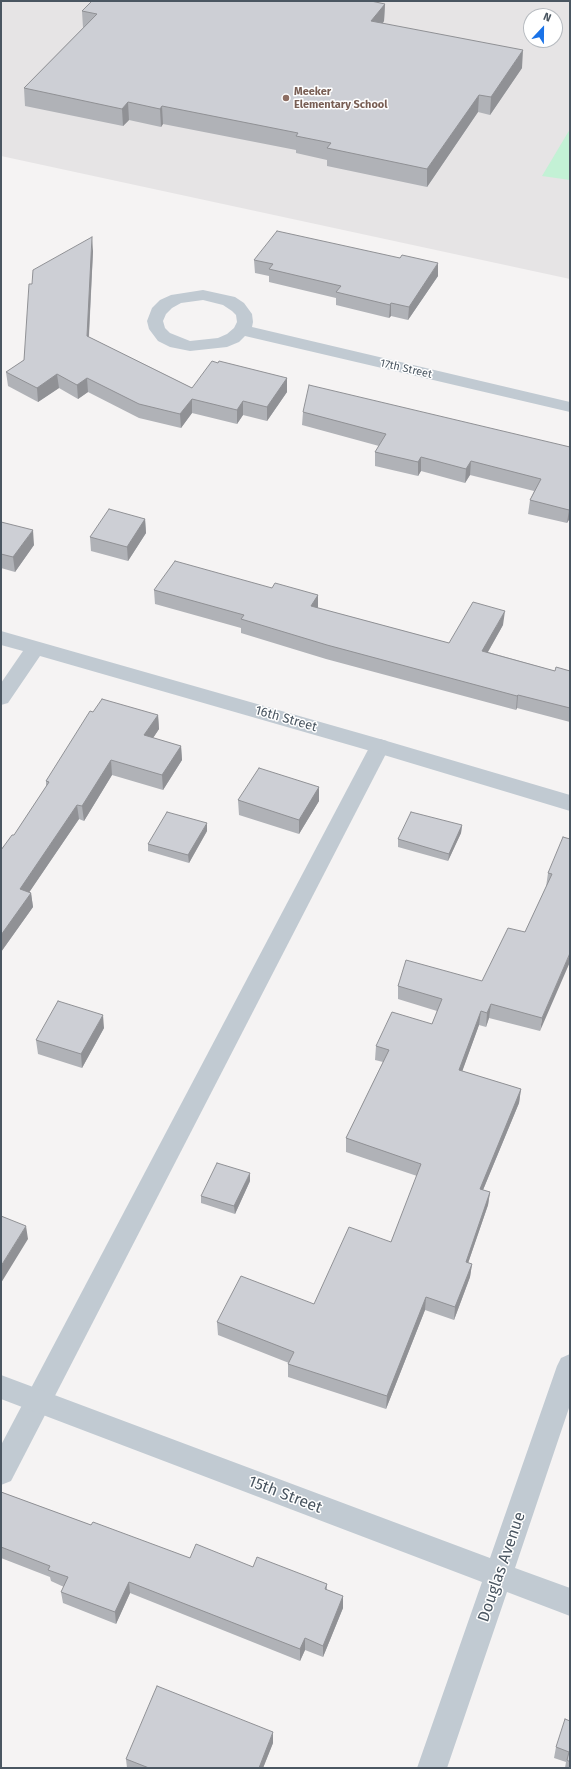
<!DOCTYPE html>
<style>
body{margin:0}
#map{position:relative;width:571px;height:1769px;overflow:hidden;background:#f5f3f3;font-family:"Fira Sans",sans-serif}
canvas{display:block}
.frame{position:absolute;inset:0;border:2px solid #4a5661;pointer-events:none}
.north{position:absolute;left:523px;top:8px;width:40px;height:40px;box-sizing:border-box;background:#fff;border:1px solid #b7bbc0;border-radius:50%;rotate:22deg;font-size:11px;font-weight:700;line-height:16px;text-align:center;color:#4a5661}
.north::after{content:'';display:block;margin:auto;width:14px;height:18px;background:#1a73e8;clip-path:polygon(50% 0,100% 100%,50% 72%,0 100%)}
</style>
<div id="map">
<canvas width="571" height="1769"></canvas>
<div class="frame"></div>
<div class="north">N</div>
</div>
<script>
const c = document.querySelector('canvas').getContext('2d');
c.lineJoin = 'round';
function paint(path, color) { c.fillStyle = color; c.fill(path, 'evenodd'); }
const poly = rows => new Path2D(rows.map(r => 'M' + r).join(''));
function strokePath(path, color, width, dash) { c.strokeStyle = color; c.lineWidth = width; c.lineCap = dash ? 'butt' : 'round'; c.setLineDash(dash || []); c.stroke(path); }
function label(font, color, halo, rows, align = 'center') {
  c.font = font + ' "Fira Sans",sans-serif'; c.lineWidth = 3; c.setLineDash([]); c.textBaseline = 'middle'; c.strokeStyle = halo; c.fillStyle = color; for (const [text, x, y, turn = 0] of rows) {
    c.save(); c.translate(x, y); c.rotate((+turn || 0) * Math.PI / 180); c.textAlign = isNaN(turn) ? turn : align; if (halo) c.strokeText(text, 0, 0); c.fillText(text, 0, 0); c.restore();
  }
}
const education = poly([
 [1,1,570,1,570,279,1,156],
 [531,16,555,16,555,40,531,40]
]);
const green = poly([
 [570,129,570,180,542,176]
]);
const lane = poly([
 [380,739,387,741,390,746,11,1481,1,1485,1,1445,370,746,373,741,380,739]
]);
const street = poly([
 [203,290,235,297,244,303,252,314,253,322,252,327,570,402,570,412,245,336,239,342,227,347,190,351,170,347,158,341,149,329,147,321,152,308,160,300,171,295,203,290],
 [203,300,223,305,232,311,236,315,237,322,234,328,227,334,218,338,190,341,170,333,165,328,163,321,166,314,172,308,181,303,203,300],
 [1,631,380,739,570,795,570,811,374,752,40,656,8,703,1,705,1,683,23,651,1,645,1,631],
 [570,1354,570,1405,515,1568,570,1588,570,1616,507,1592,447,1768,417,1768,482,1582,1,1399,1,1375,490,1558,557,1366,561,1358,570,1354]
]);
const wall = poly([
 [385,4,384,21,383,23,522,68,490,115,478,112,427,187,327,166,327,160,296,153,296,150,163,124,161,127,129,120,123,126,25,106,24,88,83,28,82,11],
 [93,251,89,337,192,388,287,378,287,392,267,421,243,415,237,424,192,413,181,428,139,418,88,392,78,399,59,388,38,402,8,386,6,372,24,360,32,284],
 [254,260,438,276,408,320,391,316,389,318,336,305,336,298,269,282,269,276,255,273],
 [303,412,570,447,570,518,567,523,528,514,530,500,534,491,470,475,465,483,421,471,418,476,375,466,375,452,379,446,302,425],
 [145,519,146,533,128,561,91,551,90,537],
 [1,522,34,545,15,572,1,568],
 [272,588,318,595,318,608,449,643,503,625,488,652,555,671,570,671,570,722,517,708,516,710,326,659,241,633,241,628,155,604,154,590],
 [93,712,158,715,159,729,153,738,181,746,182,760,163,790,112,775,84,821,79,819,29,892,31,893,33,907,1,952,1,850,14,835,46,787,46,781],
 [319,787,319,801,299,834,239,815,238,800],
 [462,825,461,833,448,861,398,847,398,839],
 [207,831,189,863,148,851,148,844],
 [570,839,540,1031,489,1018,486,1027,479,1025,462,1071,521,1089,519,1103,483,1190,490,1192,488,1205,468,1263,472,1264,470,1277,454,1320,425,1310,386,1409,288,1377,288,1364,289,1363,218,1335,217,1322,314,1304,391,1242,417,1176,346,1152,346,1138,383,1062,375,1060,376,1046,432,1024,437,1011,398,999,398,986,482,981,525,932,546,887,548,873],
 [104,1028,82,1068,38,1054,36,1040],
 [250,1181,235,1214,201,1203,201,1196],
 [1,1492,91,1525,190,1558,253,1567,327,1584,327,1590,343,1596,343,1608,323,1657,305,1650,300,1661,130,1593,116,1624,63,1603,61,1592,64,1587,51,1581,50,1577,1,1558],
 [570,1721,570,1768,565,1768,566,1762,554,1758,556,1747],
 [273,1743,263,1768,127,1768,126,1759]
]);
const shadedWall = poly([
 [385,4,384,21,371,38,371,21],
 [523,50,522,68,490,115,491,97],
 [479,95,478,112,427,187,427,169],
 [128,102,129,120,123,126,122,109],
 [162,106,163,124,161,127,160,109],
 [92,237,93,251,88,350,87,336],
 [438,263,438,276,408,320,409,307],
 [391,303,391,316,389,318,390,305],
 [57,374,59,388,38,402,37,388],
 [87,378,88,392,78,399,77,385],
 [287,378,287,392,267,421,267,407],
 [192,399,192,413,181,428,180,414],
 [243,401,243,415,237,424,237,410],
 [421,457,421,471,418,476,418,462],
 [471,461,470,475,465,483,466,469],
 [570,508,570,518,567,523,569,510],
 [145,519,146,533,128,561,127,547],
 [33,530,34,545,15,572,13,557],
 [318,595,318,609,311,606],
 [505,611,503,625,481,664,482,651],
 [518,695,517,708,516,710,517,696],
 [158,715,159,729,145,750,144,735],
 [181,746,182,760,163,790,162,775],
 [111,760,112,775,84,821,82,806],
 [319,787,319,801,299,834,299,820],
 [77,805,79,819,22,903,20,889],
 [207,823,207,831,189,863,188,855],
 [462,825,461,833,448,861,449,854],
 [31,893,33,907,1,952,1,935],
 [570,953,570,962,540,1031,542,1018],
 [491,1004,489,1018,486,1027,487,1013],
 [481,1011,479,1025,458,1083,459,1070],
 [103,1015,104,1028,82,1068,81,1054],
 [521,1089,519,1103,478,1202,480,1189],
 [250,1173,250,1181,235,1214,234,1206],
 [490,1192,488,1205,464,1275,466,1262],
 [26,1226,28,1239,1,1283,1,1266],
 [472,1264,470,1277,454,1320,455,1307],
 [426,1297,425,1310,386,1409,387,1396],
 [129,1582,130,1593,116,1624,115,1612],
 [343,1596,343,1608,323,1657,323,1646],
 [305,1638,305,1650,300,1661,300,1649],
 [273,1732,273,1743,263,1768,259,1768]
]);
const building = poly([
 [92,1,371,1,385,4,371,21,523,50,491,97,479,95,427,169,327,148,331,143,296,136,298,133,162,106,160,109,128,102,122,109,24,88,97,14,82,11,92,1],
 [277,231,400,258,402,255,438,263,409,307,391,303,390,305,336,292,341,286,269,269,273,264,254,260,277,231],
 [92,237,87,336,192,388,212,361,218,363,219,361,287,378,267,407,243,401,237,410,192,399,180,414,139,404,87,378,77,385,57,374,37,388,6,372,24,360,29,284,32,284,33,270,92,237],
 [309,385,570,447,570,508,569,510,530,500,541,479,471,461,466,469,421,457,418,462,375,452,386,434,303,412,309,385],
 [109,509,145,519,127,547,90,537,109,509],
 [1,522,33,530,13,557,1,554,1,522],
 [175,561,272,588,275,583,318,595,311,606,449,643,473,602,505,611,482,651,555,671,556,667,570,671,570,708,518,695,517,696,327,645,241,619,244,615,154,590,175,561],
 [102,699,158,715,144,735,181,746,162,775,111,760,82,806,77,805,20,889,31,893,1,935,1,850,12,835,14,835,49,782,46,781,90,711,93,712,102,699],
 [259,768,319,787,299,820,238,800,259,768],
 [167,812,207,823,188,855,148,844,167,812],
 [411,812,462,825,449,854,398,839,411,812],
 [563,837,570,839,570,953,542,1018,491,1004,487,1013,481,1011,459,1070,521,1089,480,1189,490,1192,466,1262,472,1264,455,1307,426,1297,387,1396,288,1364,294,1352,217,1322,241,1276,314,1304,349,1227,391,1242,421,1164,346,1138,389,1050,376,1046,392,1012,432,1024,442,999,398,986,406,960,482,981,508,928,525,932,552,874,548,873,563,837],
 [58,1001,103,1015,81,1054,36,1040,58,1001],
 [217,1163,250,1173,234,1206,201,1196,217,1163],
 [1,1216,26,1226,1,1266,1,1216],
 [1,1492,91,1525,93,1522,190,1558,196,1544,253,1567,257,1557,327,1584,325,1589,343,1596,323,1646,305,1638,300,1649,129,1582,115,1612,61,1592,68,1577,48,1570,50,1566,1,1547,1,1492],
 [157,1686,273,1732,259,1768,149,1768,126,1759,157,1686],
 [565,1719,570,1721,570,1762,567,1760,569,1752,556,1747,565,1719]
]);
const markers = [
 [286,98,4,"#8d6e63"]
];
const farEducationnames = [
 ["Meeker",294,92],
 ["Elementary School",294,105]
];
const farStreetnames = [
 ["17th Street",406,369,13]
];
const streetNames = [
 ["16th Street",286,719,16]
];
const nearStreetnames = [
 ["15th Street",285,1495,21],
 ["Douglas Avenue",502,1567,-71]
];
paint(education, '#e6e4e5');
paint(green, '#c3f1d5');
paint(lane, '#c1cad2');
paint(street, '#c1cad2');
paint(wall, '#b0b2b7');
paint(shadedWall, '#909195');
paint(building, '#cdcfd5');
strokePath(building, '#909195', 1);
for (const [x, y, r, color] of markers) { const dot = new Path2D(); dot.arc(x, y, r, 0, 2 * Math.PI); c.fillStyle = color; c.fill(dot); strokePath(dot, '#fff', 1.5); }
label('bold 11px', '#785e54', '#fff', farEducationnames, 'left');
label('11px', '#4a5661', '#fff', farStreetnames);
label('13px', '#4a5661', '#fff', streetNames);
label('16px', '#4a5661', '#fff', nearStreetnames);
</script>
